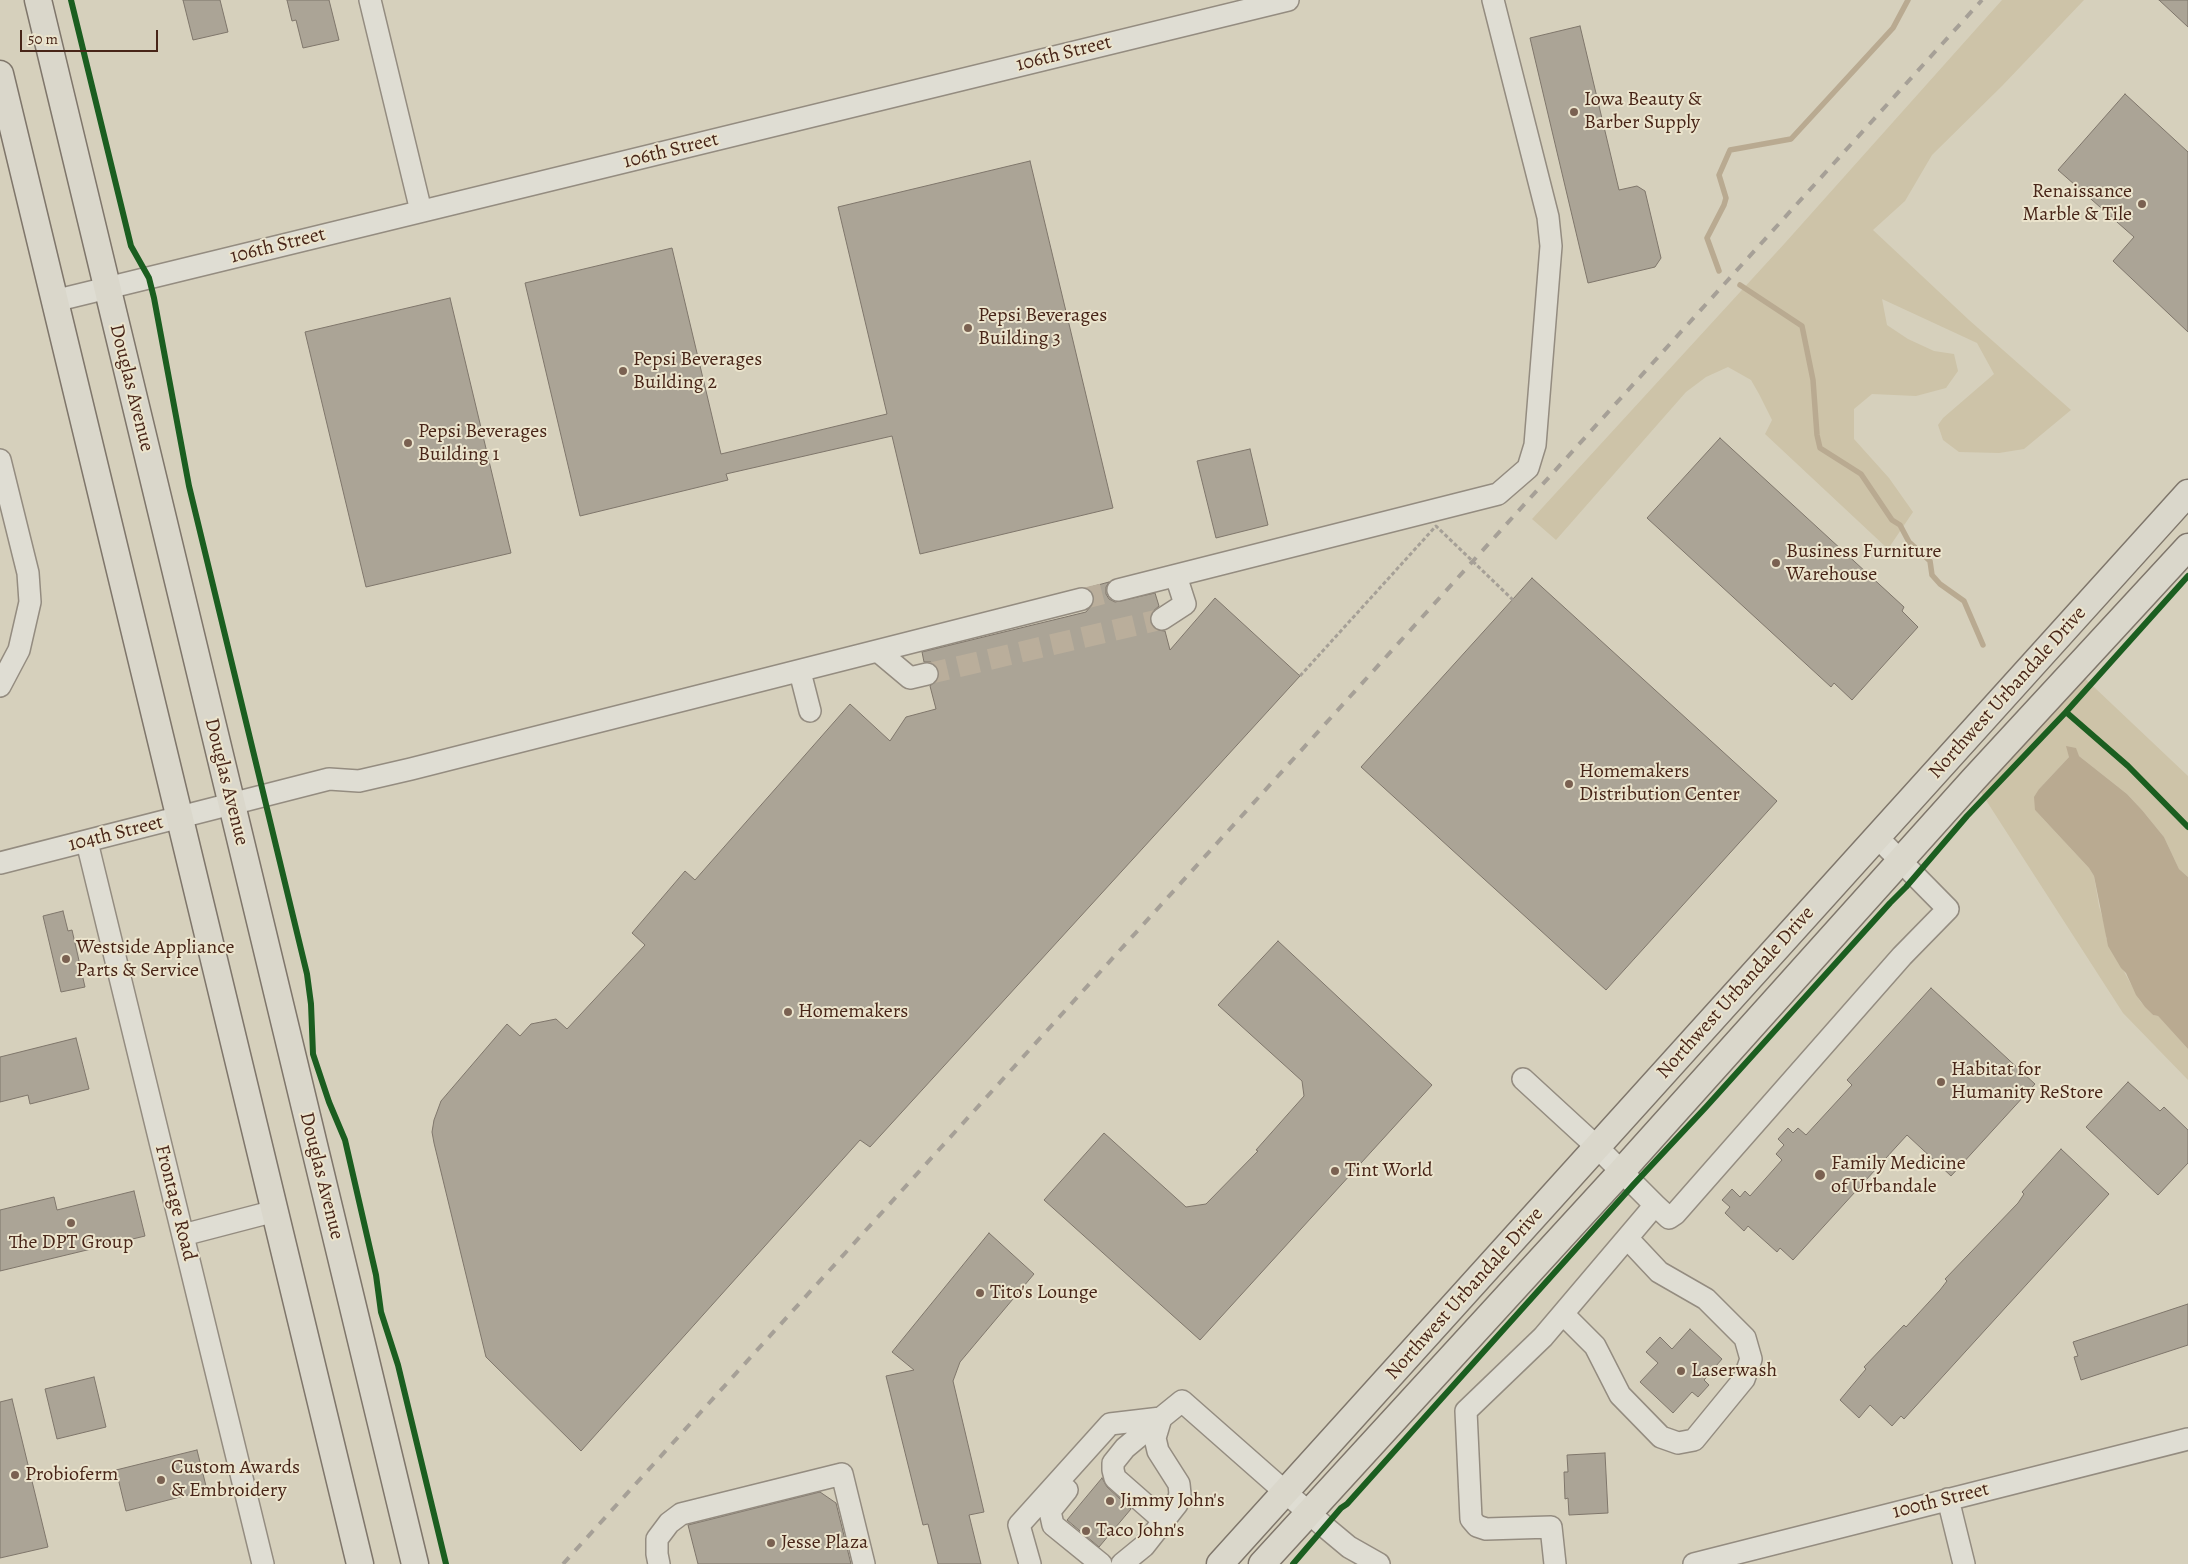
<!DOCTYPE html>
<style>
body{margin:0}
#map{position:relative;width:2188px;height:1564px;overflow:hidden;background:#d6d0bc;font-family:Alegreya,serif}
canvas{display:block}
.scale{position:absolute;left:20px;top:30px;width:138px;height:22px;box-sizing:border-box;border:2px solid #482518;border-top:0;padding-left:6px;font-size:15px;line-height:18px;white-space:nowrap;color:#482518;-webkit-text-stroke:4px #ebe4cd;paint-order:stroke}
</style>
<div id="map">
<canvas width="2188" height="1564"></canvas>
<div class="scale">50 m</div>
</div>
<script>
const c = document.querySelector('canvas').getContext('2d');
c.lineJoin = 'round';
function paint(path, color) { c.fillStyle = color; c.fill(path, 'evenodd'); }
const poly = rows => new Path2D(rows.map(r => 'M' + r).join(''));
function strokePath(path, color, width, dash) { c.strokeStyle = color; c.lineWidth = width; c.lineCap = dash ? 'butt' : 'round'; c.setLineDash(dash || []); c.stroke(path); }
function label(font, color, halo, rows, align = 'center') {
  c.font = font + ' Alegreya,serif'; c.lineWidth = 4; c.setLineDash([]); c.textBaseline = 'middle'; c.strokeStyle = halo; c.fillStyle = color; for (const [text, x, y, turn = 0] of rows) {
    c.save(); c.translate(x, y); c.rotate((+turn || 0) * Math.PI / 180); c.textAlign = isNaN(turn) ? turn : align; if (halo) c.strokeText(text, 0, 0); c.fillText(text, 0, 0); c.restore();
  }
}
const green = poly([
 [2002,0,2084,0,2002,86,1932,155,1905,201,1873,230,1969,320,2071,410,2024,449,1999,453,1959,452,1943,440,1938,425,1943,418,1994,374,1977,343,1882,299,1887,325,1908,339,1934,351,1954,354,1958,371,1946,388,1916,396,1872,394,1854,409,1854,439,1889,478,1913,512,1888,549,1765,434,1772,420,1759,394,1751,380,1728,367,1706,377,1686,392,1556,540,1532,519,1785,243],
 [2076,670,2188,776,2188,877,2179,869,2164,837,2142,810,2127,794,2079,756,2069,757,2039,789,2035,810,2089,868,2094,876,2099,906,2107,933,2106,938,2140,1001,2153,1015,2158,1016,2188,1049,2188,1080,2123,1013,1973,780]
]);
const water = poly([
 [2066,746,2076,748,2079,756,2127,794,2142,810,2164,837,2179,869,2188,877,2188,1049,2158,1016,2153,1015,2145,1007,2136,995,2126,973,2121,968,2108,946,2094,876,2089,868,2035,810,2034,797,2039,789,2069,757]
]);
const stream = poly([
 [1719,271,1707,238,1724,205,1726,198,1719,175,1730,150,1791,139,1893,28,1908,0],
 [1740,285,1802,326,1813,380,1817,435,1820,448,1861,474,1892,520,1900,525,1909,542,1930,561,1932,575,1940,584,1964,601,1983,645]
]);
const building = poly([
 [183,0,220,0,228,32,193,40,183,0],
 [287,0,329,0,339,40,303,48,296,20,292,21,287,0],
 [2159,0,2188,0,2188,27,2159,0],
 [1580,26,1619,190,1637,186,1645,191,1661,258,1655,267,1588,283,1530,38,1580,26],
 [2125,94,2188,152,2188,332,2113,261,2134,237,2058,170,2125,94],
 [1030,161,1113,508,920,554,892,436,726,474,728,480,580,516,525,283,672,248,721,454,841,425,887,414,838,207,1030,161],
 [450,298,511,553,366,587,305,332,450,298],
 [1720,438,1904,607,1902,611,1918,627,1852,700,1834,683,1831,687,1647,518,1720,438],
 [1250,449,1268,525,1216,538,1197,461,1250,449],
 [1532,578,1777,801,1606,990,1361,767,1532,578],
 [1109,582,1106,587,1106,594,1109,599,1115,602,1155,593,1159,606,1151,613,1150,620,1156,630,1165,631,1170,650,1215,598,1300,676,870,1147,860,1140,581,1451,486,1357,434,1143,432,1132,434,1120,441,1101,507,1024,520,1036,531,1024,556,1019,567,1029,645,945,632,933,685,871,695,880,850,704,890,741,906,717,936,709,930,686,939,678,939,671,931,662,924,662,922,652,1086,612,1094,602,1094,595,1087,588,1109,582],
 [63,911,68,931,72,930,85,987,61,992,43,916,63,911],
 [1278,941,1432,1085,1200,1340,1044,1200,1104,1133,1186,1207,1206,1204,1258,1151,1256,1150,1304,1096,1302,1081,1218,1005,1278,941],
 [1931,988,2035,1084,1951,1176,1907,1135,1793,1260,1780,1248,1777,1252,1748,1226,1744,1231,1725,1213,1730,1207,1722,1200,1732,1189,1740,1197,1745,1191,1750,1196,1782,1160,1776,1154,1784,1145,1778,1139,1788,1128,1793,1133,1798,1128,1806,1135,1852,1085,1847,1080,1931,988],
 [76,1038,89,1089,30,1104,28,1095,0,1102,0,1057,76,1038],
 [2128,1082,2160,1111,2164,1107,2188,1130,2188,1163,2158,1195,2086,1127,2128,1082],
 [2061,1149,2109,1194,1904,1419,1901,1416,1892,1426,1870,1405,1859,1418,1840,1400,1866,1369,1864,1367,1904,1325,1906,1327,1940,1290,1947,1281,1945,1279,2018,1203,2024,1194,2022,1192,2061,1149],
 [134,1191,145,1236,0,1271,0,1210,54,1197,57,1210,134,1191],
 [989,1233,1034,1274,960,1362,953,1381,984,1512,969,1515,981,1564,938,1564,928,1524,923,1525,886,1376,914,1370,892,1352,989,1233],
 [2188,1304,2188,1345,2081,1380,2074,1357,2078,1356,2073,1342,2188,1304],
 [1690,1329,1722,1359,1704,1380,1709,1385,1698,1397,1692,1392,1673,1413,1640,1382,1658,1363,1646,1352,1660,1337,1672,1349,1690,1329],
 [94,1377,106,1427,57,1439,45,1389,94,1377],
 [12,1399,48,1547,0,1558,0,1402,12,1399],
 [197,1450,207,1490,126,1511,116,1470,197,1450],
 [1605,1453,1608,1513,1569,1515,1568,1498,1565,1499,1564,1472,1568,1472,1567,1455,1605,1453],
 [1102,1478,1107,1487,1131,1509,1099,1547,1067,1520,1102,1478],
 [820,1492,836,1503,851,1564,698,1564,688,1525,820,1492]
]);
const minorTunnel = poly([
 [1082,599,1118,590],
 [927,674,1162,619]
]);
const minor = poly([
 [370,0,421,211],
 [54,301,1288,0],
 [0,460,28,573,30,602,19,650,0,686],
 [1118,590,1498,494,1528,468,1535,445,1551,246,1548,217,1493,0],
 [1162,619,1185,604,1176,576],
 [879,652,910,678,927,674],
 [800,672,810,711],
 [87,842,263,1564],
 [0,863,329,779,359,781,411,769,1082,599],
 [1523,1079,1597,1147,1655,1205],
 [183,1235,275,1211],
 [1563,1314,1595,1346,1620,1395,1661,1437,1678,1443,1694,1440,1744,1379,1751,1359,1745,1338,1706,1299,1659,1272,1628,1239],
 [1161,1418,1125,1448,1113,1463,1113,1470,1115,1478,1164,1521],
 [1067,1490,1050,1511,1053,1525,1101,1564],
 [1948,1499,1964,1564],
 [659,1564,657,1554,657,1539,669,1523,681,1514,842,1474,864,1564],
 [1030,1564,1019,1525,1110,1424,1161,1418,1182,1401,1325,1527,1349,1547,1379,1564],
 [1122,1564,1144,1546,1177,1504,1180,1494,1179,1484,1158,1451,1155,1438,1161,1418],
 [1555,1564,1551,1527,1486,1529,1477,1526,1471,1519,1466,1411,1543,1337,1655,1205,1669,1218,1675,1214,1902,956,1948,909,1878,838],
 [1694,1564,2188,1439]
]);
const major = poly([
 [38,0,415,1564],
 [0,74,360,1564],
 [1220,1564,2188,493],
 [1262,1564,1621,1172,1973,780,2188,547]
]);
const rail = poly([
 [563,1564,1982,0]
]);
const pathBridge = poly([
 [1300,676,1436,526,1513,600]
]);
const cycleway = poly([
 [71,0,131,246,149,278,154,298,189,486,307,974,311,1004,313,1054,329,1102,345,1140,376,1275,381,1312,398,1365,446,1564],
 [2066,712,2128,766,2188,827],
 [1293,1564,1341,1508,1347,1504,1634,1184,1706,1107,1890,903,1906,887,1967,816,2066,712,2188,576]
]);
const markers = [
 [1574,112,5,"#7a6151"],
 [2142,204,5,"#7a6151"],
 [968,328,5,"#7a6151"],
 [623,371,5,"#7a6151"],
 [408,443,5,"#7a6151"],
 [1776,563,5,"#7a6151"],
 [1569,784,5,"#7a6151"],
 [66,959,5,"#7a6151"],
 [788,1012,5,"#7a6151"],
 [1941,1082,5,"#7a6151"],
 [1335,1171,5,"#7a6151"],
 [1820,1175,6,"#7a6151"],
 [71,1223,5,"#7a6151"],
 [980,1293,5,"#7a6151"],
 [1681,1371,5,"#7a6151"],
 [15,1475,5,"#7a6151"],
 [161,1480,5,"#7a6151"],
 [1110,1501,5,"#7a6151"],
 [1086,1531,5,"#7a6151"],
 [771,1543,5,"#7a6151"]
];
const streetNames = [
 ["106th Street",1064,54,-14],
 ["106th Street",671,151,-14],
 ["106th Street",278,246,-14],
 ["Douglas Avenue",131,388,76],
 ["Northwest Urbandale Drive",2008,693,-48],
 ["Douglas Avenue",226,782,76],
 ["104th Street",116,834,-14],
 ["Northwest Urbandale Drive",1736,993,-48],
 ["Douglas Avenue",321,1176,76],
 ["Frontage Road",175,1203,76],
 ["Northwest Urbandale Drive",1465,1294,-48],
 ["100th Street",1941,1501,-14]
];
const poiNames = [
 ["Iowa Beauty &",1584,100],
 ["Barber Supply",1584,123],
 ["Renaissance",2132,192,"right"],
 ["Marble & Tile",2132,215,"right"],
 ["Pepsi Beverages",978,316],
 ["Building 3",978,339],
 ["Pepsi Beverages",633,360],
 ["Building 2",633,383],
 ["Pepsi Beverages",418,432],
 ["Building 1",418,455],
 ["Business Furniture",1786,552],
 ["Warehouse",1786,575],
 ["Homemakers",1579,772],
 ["Distribution Center",1579,795],
 ["Westside Appliance",76,948],
 ["Parts & Service",76,971],
 ["Homemakers",798,1012],
 ["Habitat for",1951,1070],
 ["Humanity ReStore",1951,1093],
 ["Family Medicine",1831,1164],
 ["of Urbandale",1831,1187],
 ["Tint World",1345,1171],
 ["The DPT Group",71,1243,"center"],
 ["Tito's Lounge",990,1293],
 ["Laserwash",1691,1371],
 ["Custom Awards",171,1468],
 ["& Embroidery",171,1491],
 ["Probioferm",25,1475],
 ["Jimmy John's",1120,1501],
 ["Taco John's",1096,1531],
 ["Jesse Plaza",781,1543]
];
paint(green, '#cdc3a8');
paint(water, '#b9aa91');
strokePath(stream, '#b9aa91', 5.5);
paint(building, '#aba496');
strokePath(building, '#7f766b', 1);
strokePath(minorTunnel, '#baae9b', 21, [21, 11]);
strokePath(minor, '#948c80', 24);
strokePath(major, '#7f766b', 29);
strokePath(minor, '#dfddd3', 21);
strokePath(major, '#dad7cb', 26);
strokePath(rail, '#a6a097', 4, [9, 9]);
strokePath(pathBridge, '#a6a097', 3, [4, 2.5]);
strokePath(cycleway, '#1b5e20', 6);
for (const [x, y, r, color] of markers) { const dot = new Path2D(); dot.arc(x, y, r, 0, 2 * Math.PI); c.fillStyle = color; c.fill(dot); strokePath(dot, '#ebe4cd', 2); }
label('20px', '#482518', '#ebe4cd', streetNames);
label('20px', '#482518', '#ebe4cd', poiNames, 'left');
</script>
